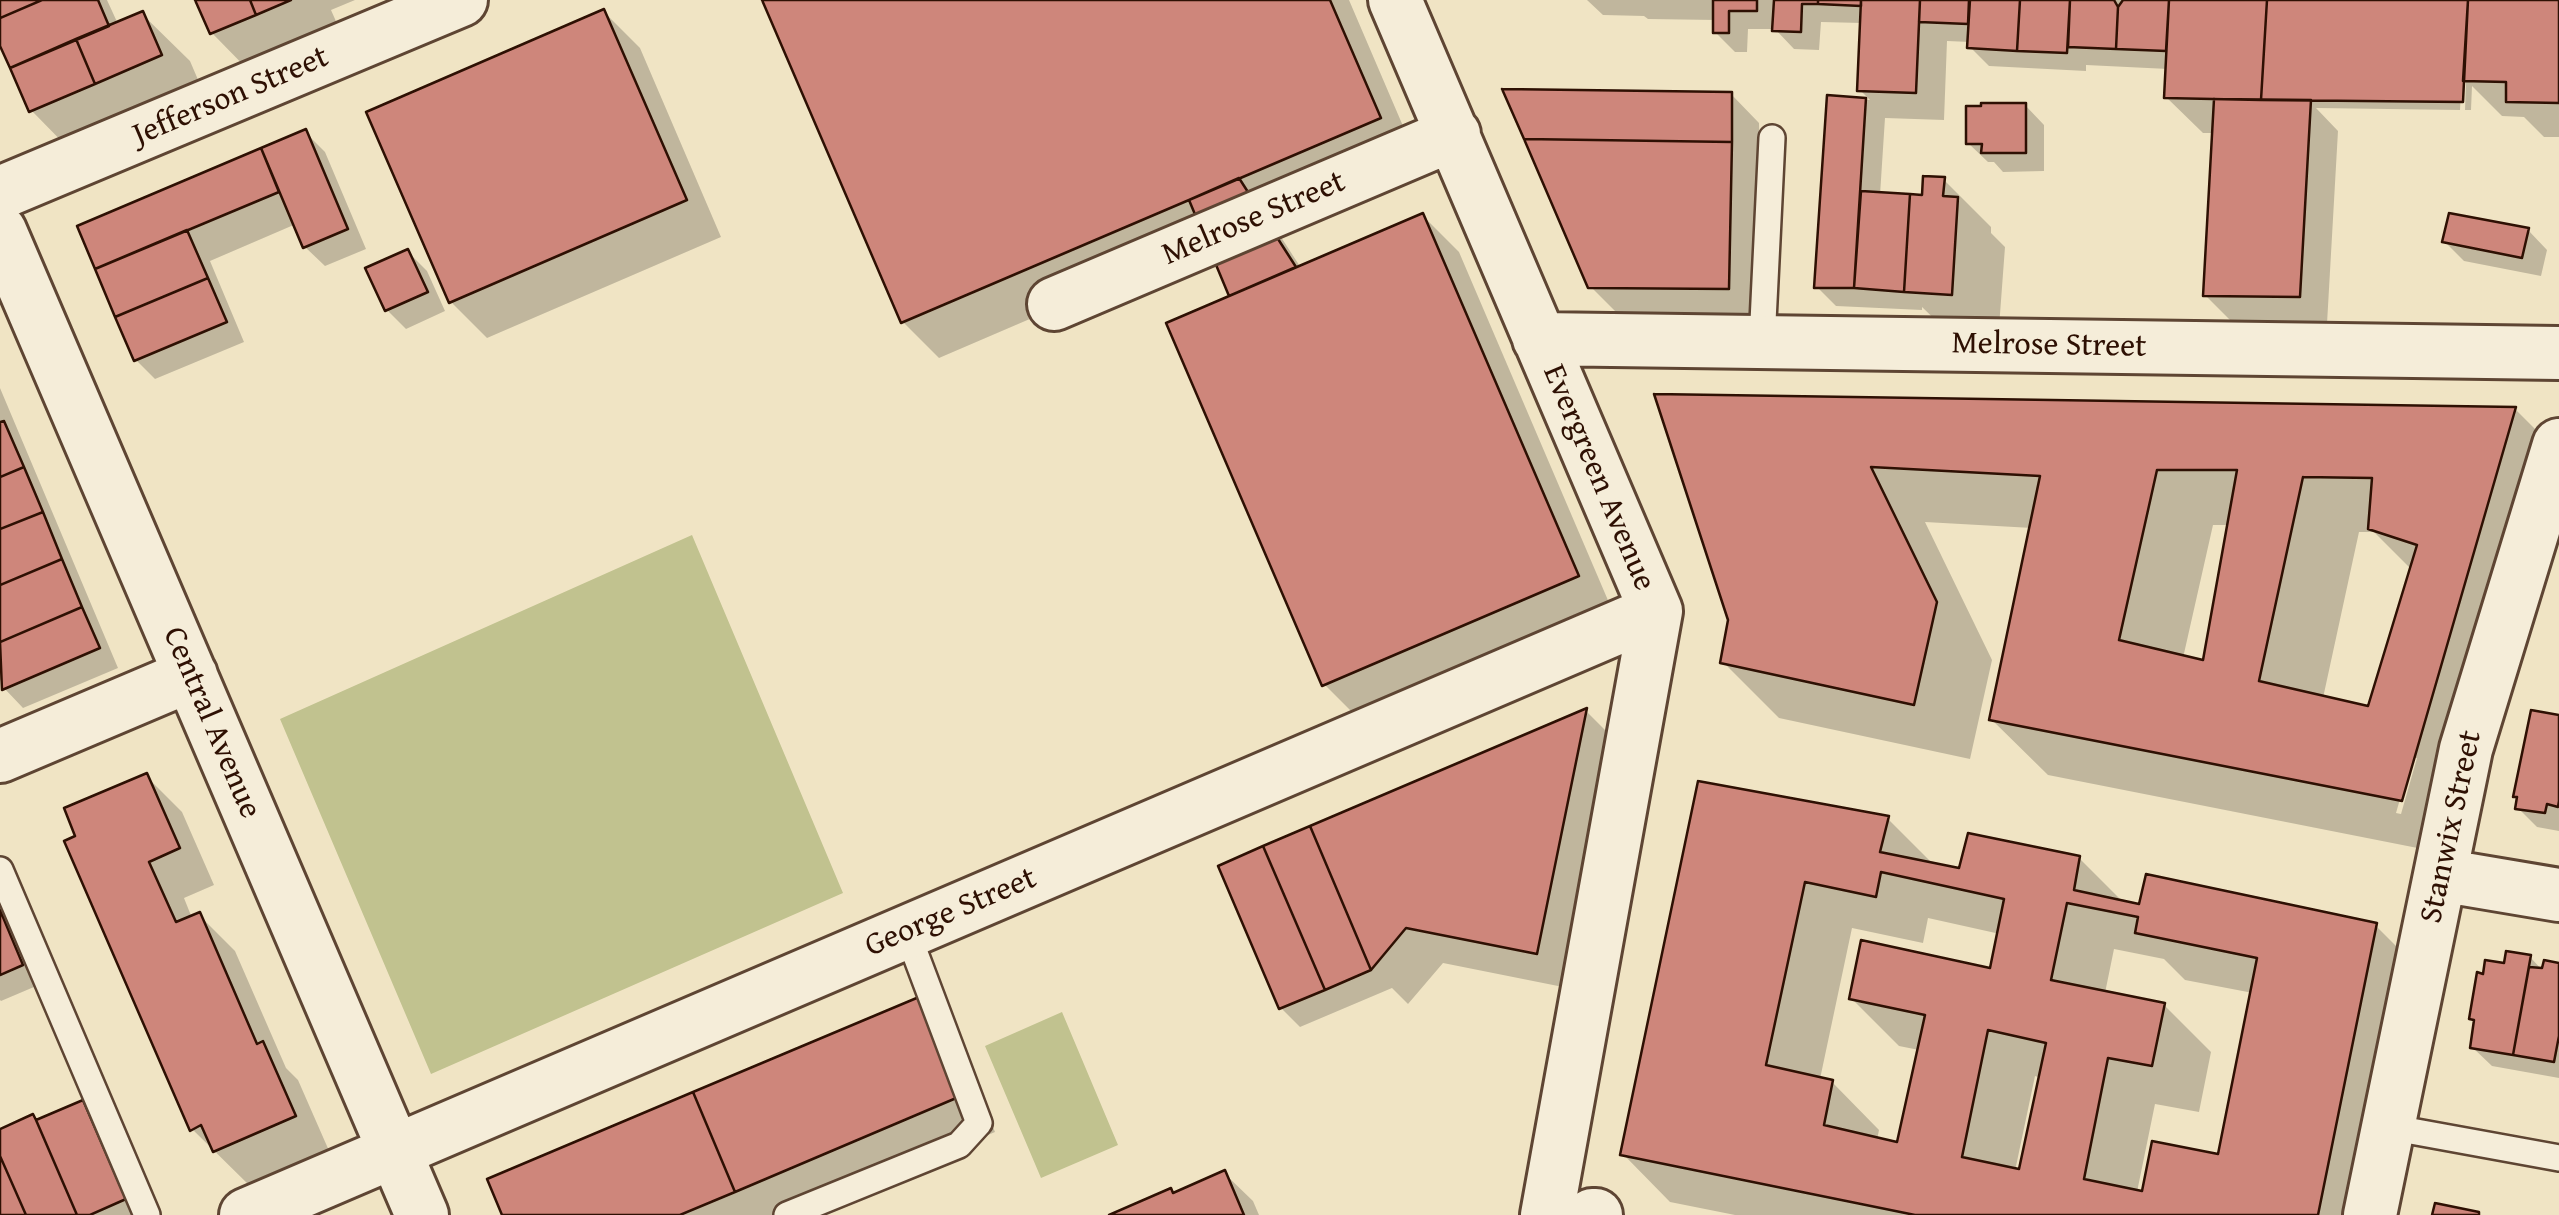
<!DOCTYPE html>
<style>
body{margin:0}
canvas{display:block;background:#f0e4c4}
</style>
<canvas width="2559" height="1215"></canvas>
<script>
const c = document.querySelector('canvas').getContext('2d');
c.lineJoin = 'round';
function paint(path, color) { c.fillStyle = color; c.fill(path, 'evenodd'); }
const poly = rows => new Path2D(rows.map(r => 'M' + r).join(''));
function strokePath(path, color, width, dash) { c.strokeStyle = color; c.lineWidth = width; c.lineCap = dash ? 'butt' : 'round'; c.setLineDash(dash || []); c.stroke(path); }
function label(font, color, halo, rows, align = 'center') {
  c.font = font + ' "Gentium Book Plus",serif'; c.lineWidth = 8; c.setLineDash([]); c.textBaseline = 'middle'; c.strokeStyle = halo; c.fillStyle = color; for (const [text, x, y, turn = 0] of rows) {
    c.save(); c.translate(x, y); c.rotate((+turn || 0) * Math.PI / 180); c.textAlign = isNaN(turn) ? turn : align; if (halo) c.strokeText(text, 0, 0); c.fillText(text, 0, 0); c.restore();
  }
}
const green = poly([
 [692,535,843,893,431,1074,280,719],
 [1062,1012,1118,1145,1041,1178,985,1046]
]);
const shadow = poly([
 [0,0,107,0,118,24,142,14,190,61,208,103,78,158,31,110,0,39],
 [198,0,355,0,331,10,346,44,259,81,212,33],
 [765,0,1349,0,1415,154,1268,217,1301,268,1423,216,1459,252,1613,612,1360,720,1324,684,1234,297,1209,242,939,358,903,322],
 [1295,265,1297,270,1237,295,1237,290],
 [1587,0,2559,0,2559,137,2544,137,2524,117,2502,116,2472,86,2471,110,2465,110,2466,80,2462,75,2460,110,2316,108,2338,131,2327,324,2234,324,2205,295,2215,133,2203,133,2166,97,2168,69,2086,65,2086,71,1989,66,1970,47,1970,42,1947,41,1944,120,1885,118,1880,195,1924,198,1944,180,1991,227,1991,233,2005,247,1998,341,1954,338,1922,307,1922,310,1836,306,1817,287,1829,97,1870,100,1860,90,1862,23,1821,22,1819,50,1794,49,1775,29,1748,29,1747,52,1735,52,1715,32,1715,20,1648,19,1644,16,1603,15],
 [604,12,640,48,721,237,487,338,451,302],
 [1731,94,1759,123,1764,324,1627,323,1590,286],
 [2025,105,2044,125,2044,171,2003,172,1994,162,1988,162,1968,143],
 [305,132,325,152,366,249,325,266,305,247,296,224,210,261,244,342,155,379,136,360,80,228],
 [2528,230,2547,250,2541,276,2464,261,2445,242],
 [408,252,427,271,445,311,406,329,387,310],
 [0,388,118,668,23,708,4,688,0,679],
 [1657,397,2515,409,2559,453,2458,856,2048,775,1991,719,2032,528,1925,522,1992,660,1970,759,1779,718,1723,662,1730,620],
 [2213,525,2229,525,2205,663,2183,658],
 [2359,532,2374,532,2412,570,2370,709,2323,698],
 [2412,758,2417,758,2401,814,2396,813],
 [1586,711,1622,747,1573,989,1443,963,1408,1004,1392,988,1300,1027,1281,1008,1221,867],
 [2559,717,2559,831,2537,827,2518,808,2519,799,2516,796],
 [146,776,182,812,214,885,184,898,192,918,199,915,235,951,286,1068,298,1080,330,1153,251,1187,192,1129,79,837],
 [1700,784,1888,819,1934,865,1961,871,2079,858,2124,903,2376,926,2423,973,2374,1215,1735,1215,1670,1202,1623,1154],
 [1928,918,2000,934,1992,971,1852,999,1899,1046,1919,1050,1899,1145,1877,1140,1879,1130,1832,1082,1820,1079,1852,928,1923,943],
 [2114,949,2164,959,2185,980,2253,993,2220,1157,2144,1194,2137,1192,2155,1104,2199,1112,2211,1052,2164,1005,2105,993],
 [2035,1076,2041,1078,2021,1172,2015,1171],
 [0,888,41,984,1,1001,0,1000],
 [2530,957,2544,972,2559,965,2559,1078,2492,1066,2472,1047,2476,1023,2471,1018,2506,966],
 [955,1036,995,1132,800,1215,505,1215],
 [82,1103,102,1122,143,1215,0,1215,0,1132,37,1122],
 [1224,1173,1253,1201,1259,1215,1115,1215,1174,1195]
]);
const building = poly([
 [0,0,42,0,0,18,0,0],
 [42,0,98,0,109,26,10,68,0,46,0,18,42,0],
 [195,0,250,0,256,15,210,34,195,0],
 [250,0,291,0,256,15,250,0],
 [762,0,1330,0,1381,118,901,323,762,0],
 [1713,0,1757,0,1757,11,1729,11,1729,33,1713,33,1713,0],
 [1774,0,1818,0,1818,4,1802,4,1801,32,1772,31,1774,0],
 [1818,0,1861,0,1861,6,1818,4,1818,0],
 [1861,0,1920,0,1916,93,1857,91,1861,0],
 [1920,0,1969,0,1968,24,1919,22,1920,0],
 [1970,0,2020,0,2017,51,1967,48,1970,0],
 [2020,0,2070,0,2067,53,2017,51,2020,0],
 [2070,0,2114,0,2118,7,2116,49,2068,47,2070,0],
 [2123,0,2169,0,2166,51,2116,49,2118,7,2123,0],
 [2169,0,2267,0,2261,100,2164,98,2169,0],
 [2267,0,2468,0,2463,102,2261,100,2267,0],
 [2468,0,2559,0,2559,103,2506,102,2506,82,2463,81,2468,0],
 [604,9,687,200,449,303,366,112,604,9],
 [143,11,162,55,95,84,76,39,143,11],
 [76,39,95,84,29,112,10,68,76,39],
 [1502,89,1732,92,1732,142,1524,139,1502,89],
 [1827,95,1866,98,1854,288,1814,288,1827,95],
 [2214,99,2311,100,2300,297,2203,296,2214,99],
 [1981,103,2026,103,2026,153,1981,153,1982,144,1966,144,1966,106,1981,106,1981,103],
 [306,129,348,229,303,248,261,148,306,129],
 [1524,139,1732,142,1729,289,1588,288,1524,139],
 [261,148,279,192,95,269,77,226,261,148],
 [1923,176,1945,177,1943,196,1958,197,1952,295,1904,292,1910,194,1922,195,1923,176],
 [1239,178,1296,267,1229,296,1189,200,1239,178],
 [1861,191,1910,194,1904,292,1854,288,1861,191],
 [1423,213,1579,576,1322,686,1166,323,1423,213],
 [2449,213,2529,228,2522,258,2442,242,2449,213],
 [187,230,208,278,115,317,95,269,187,230],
 [408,249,428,292,385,311,365,268,408,249],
 [208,278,227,322,134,361,115,317,208,278],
 [1654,394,2516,407,2402,801,1989,720,2040,476,1871,467,1937,602,1914,705,1720,663,1728,620,1654,394],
 [2157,470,2237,470,2203,660,2119,640,2157,470],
 [2303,477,2372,478,2368,529,2417,545,2368,706,2259,681,2303,477],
 [4,421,24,467,0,477,0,422,4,421],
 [24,467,43,512,0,529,0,477,24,467],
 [43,512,62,559,0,585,0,529,43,512],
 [62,559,82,607,0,642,0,585,62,559],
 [82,607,100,648,2,690,0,642,82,607],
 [1587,708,1537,954,1406,928,1371,970,1310,826,1587,708],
 [2531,710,2559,715,2559,801,2558,807,2547,804,2545,813,2515,809,2517,797,2513,797,2531,710],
 [147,773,180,848,149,862,176,922,200,912,257,1044,263,1041,296,1116,213,1152,201,1125,190,1131,64,841,75,836,64,808,147,773],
 [1698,781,1889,816,1880,852,1959,868,1968,833,2080,856,2074,890,2139,904,2146,874,2377,923,2318,1215,1915,1215,1620,1155,1698,781],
 [1881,872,2004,899,1990,968,1861,940,1849,999,1925,1015,1897,1142,1824,1125,1833,1080,1766,1065,1805,882,1876,897,1881,872],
 [2067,903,2138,917,2135,933,2257,958,2218,1154,2152,1141,2142,1191,2084,1179,2108,1058,2152,1066,2165,1003,2051,980,2067,903],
 [1988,1030,2046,1043,2019,1169,1962,1157,1988,1030],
 [1310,826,1371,970,1325,990,1263,846,1310,826],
 [1263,846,1325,990,1279,1009,1218,866,1263,846],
 [0,910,23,965,0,975,0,910],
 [2506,951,2531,955,2513,1055,2470,1048,2474,1020,2469,1019,2477,972,2483,974,2485,960,2504,963,2506,951],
 [2544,960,2559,963,2559,1036,2554,1062,2513,1055,2529,967,2542,968,2544,960],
 [919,997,961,1096,735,1192,693,1092,919,997],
 [693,1092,735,1192,680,1215,502,1215,487,1179,693,1092],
 [83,1100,126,1199,90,1215,77,1215,36,1120,83,1100],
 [33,1114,36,1120,77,1215,26,1215,0,1156,0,1129,33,1114],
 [0,1156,26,1215,0,1215,0,1156],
 [1225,1170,1244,1215,1109,1215,1171,1188,1173,1193,1225,1170],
 [2435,1203,2479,1212,2479,1215,2432,1215,2435,1203]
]);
const lane = poly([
 [1762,342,1772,138],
 [0,870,147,1215],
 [2389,1127,2559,1158],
 [787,1215,959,1145,979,1123,907,932]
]);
const street = poly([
 [1395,0,1656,611,1547,1215],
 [0,193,461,0],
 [0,231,422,1215],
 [1054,304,1454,134],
 [1539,339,2559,353],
 [0,756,191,675],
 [2440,875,2559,895],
 [246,1215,1656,611],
 [1592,1215,1596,1215],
 [2370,1215,2466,749,2559,445]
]);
const streetNames = [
 ["Jefferson Street",231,97,-23],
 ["Melrose Street",1254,219,-23],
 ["Melrose Street",2049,346,1],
 ["Evergreen Avenue",1598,478,67],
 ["Central Avenue",211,723,67],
 ["Stanwix Street",2452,827,-78],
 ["George Street",951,913,-23]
];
paint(green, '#c1c28f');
paint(shadow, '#0003');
paint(building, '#ce867b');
strokePath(building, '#2e1003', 2.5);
strokePath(lane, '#5e4533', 30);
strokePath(street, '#5e4533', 58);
strokePath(lane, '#f5edd9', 25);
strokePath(street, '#f5edd9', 52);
label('32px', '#2e1003', '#f5edd9', streetNames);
</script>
